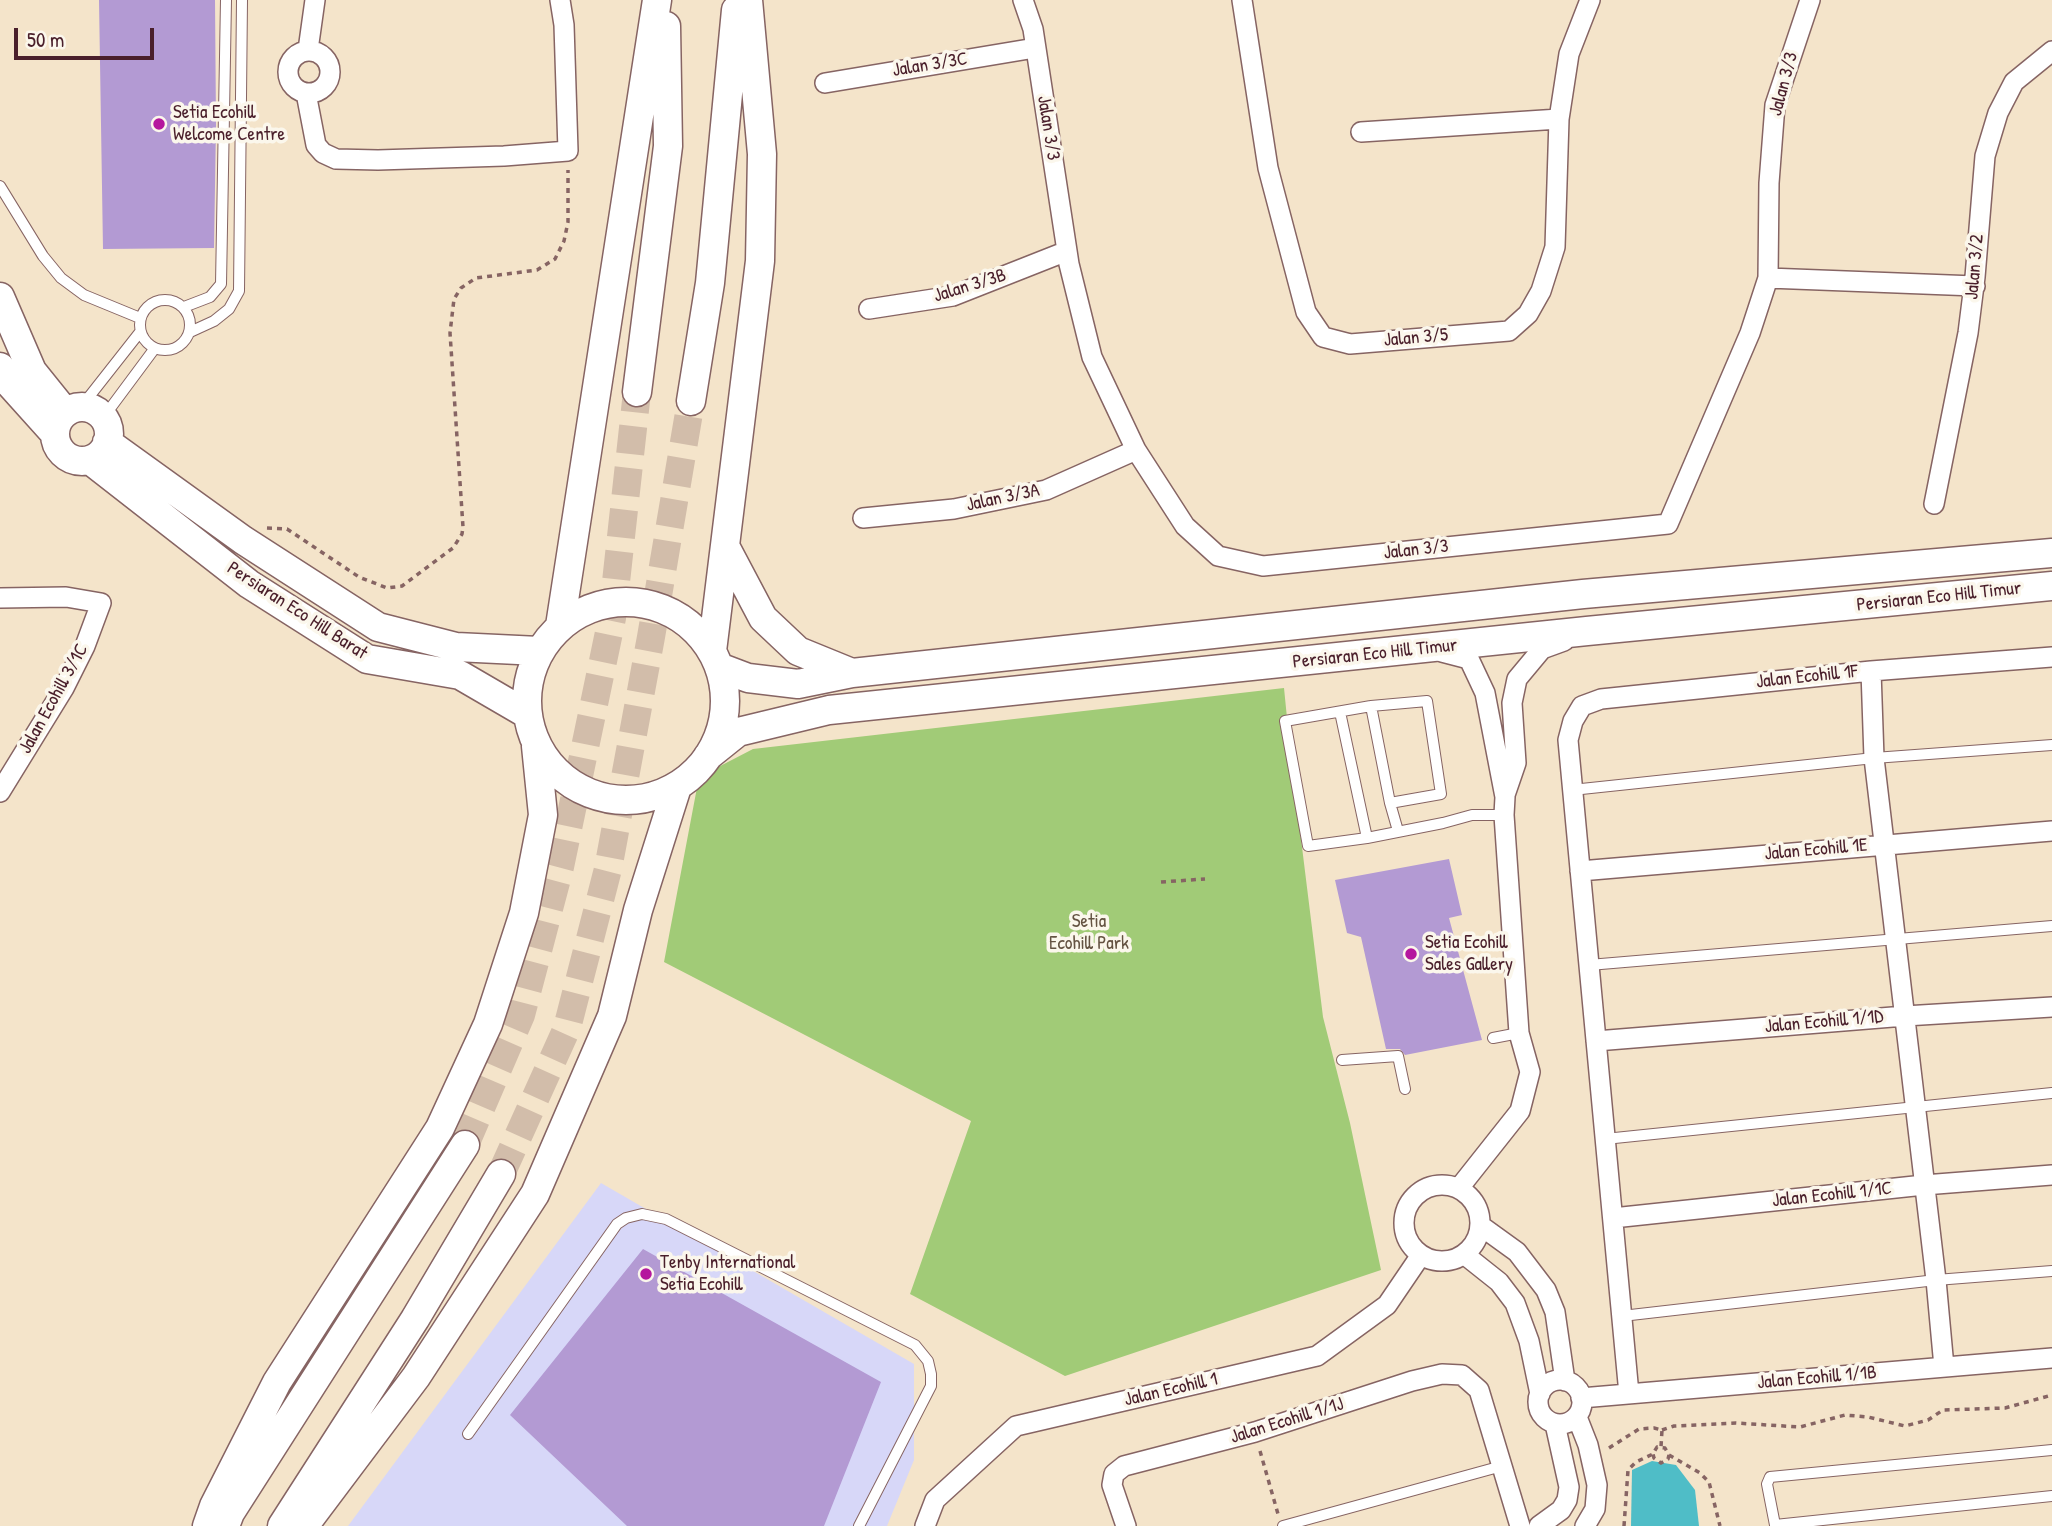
<!DOCTYPE html>
<style>
body{margin:0}
#map{position:relative;width:2052px;height:1526px;overflow:hidden;background:#f4e4ca;font-family:"Patrick Hand",sans-serif}
canvas{display:block}
.scale{position:absolute;left:14px;top:28px;width:140px;height:32px;box-sizing:border-box;border:4px solid #4a1f2b;border-top:0;padding-left:9px;font-size:21px;line-height:24px;white-space:nowrap;color:#4a1f2b;-webkit-text-stroke:5px #fbf7ec;paint-order:stroke}
</style>
<div id="map">
<canvas width="2052" height="1526"></canvas>
<div class="scale">50 m</div>
</div>
<script>
const c = document.querySelector('canvas').getContext('2d');
c.lineJoin = 'round';
function paint(path, color) { c.fillStyle = color; c.fill(path, 'evenodd'); }
const poly = rows => new Path2D(rows.map(r => 'M' + r).join(''));
function strokePath(path, color, width, dash) { c.strokeStyle = color; c.lineWidth = width; c.lineCap = dash ? 'butt' : 'round'; c.setLineDash(dash || []); c.stroke(path); }
function label(font, color, halo, rows, align = 'center') {
  c.font = font + ' "Patrick Hand",sans-serif'; c.lineWidth = 7; c.setLineDash([]); c.textBaseline = 'middle'; c.strokeStyle = halo; c.fillStyle = color; for (const [text, x, y, turn = 0] of rows) {
    c.save(); c.translate(x, y); c.rotate((+turn || 0) * Math.PI / 180); c.textAlign = isNaN(turn) ? turn : align; if (halo) c.strokeText(text, 0, 0); c.fillText(text, 0, 0); c.restore();
  }
}
const built = poly([
 [601,1183,914,1364,914,1460,887,1526,348,1526]
]);
const green = poly([
 [1284,688,1291,758,1323,1017,1350,1123,1381,1270,1065,1376,910,1294,971,1121,664,962,699,777,753,749]
]);
const water = poly([
 [1652,1461,1676,1465,1695,1490,1699,1526,1631,1526,1632,1470]
]);
const building = poly([
 [99,0,215,0,216,125,214,248,103,249],
 [1449,859,1462,915,1449,918,1482,1040,1405,1055,1400,1049,1386,1049,1361,937,1347,933,1335,880],
 [643,1249,881,1382,824,1526,627,1526,510,1415]
]);
const secondaryTunnel = poly([
 [465,1145,521,1015,560,867,612,618,637,392],
 [501,1174,567,1028,608,869,651,637,691,401]
]);
const path = poly([
 [267,528,287,529,359,577,387,588,402,586,453,548,462,534,463,527,450,333,454,299,461,288,476,278,537,270,555,259,564,241,568,222,568,170],
 [1161,882,1205,879],
 [1662,1430,1674,1426,1736,1423,1800,1427,1845,1415,1868,1417,1905,1426,1928,1420,1943,1410,2005,1408,2052,1395],
 [1609,1448,1639,1429,1654,1428,1662,1430,1661,1447],
 [1260,1451,1278,1514],
 [1669,1455,1700,1473,1709,1482,1720,1526],
 [1624,1526,1628,1470,1636,1462,1653,1454,1657,1447,1665,1448,1669,1455,1668,1459,1661,1463,1654,1458,1653,1454]
]);
const lane = poly([
 [0,186,43,256,61,278,84,295,140,318],
 '140 325a25 25 0 1 1 50 0a25 25 0 1 1-50 0Z',
 [184,307,210,297,221,284,226,0],
 [190,332,214,321,229,309,239,291,242,0],
 [81,407,140,332],
 [103,418,155,348],
 [1371,706,1390,803,1398,831],
 [1340,712,1367,838],
 [1572,790,1874,758,2052,745],
 [1390,803,1441,794,1427,701,1371,706,1285,721,1308,846,1367,838,1443,823,1472,815,1504,815],
 [1589,965,2052,926],
 [1493,1038,1519,1033],
 [1342,1060,1398,1056,1405,1089],
 [1605,1139,2052,1093],
 [1622,1316,1936,1280,2052,1271],
 [468,1434,617,1224,626,1218,642,1214,666,1219,915,1345,928,1361,931,1374,931,1386,859,1526],
 [2052,1450,1770,1477,1767,1484,1775,1525,2052,1496],
 [1283,1526,1502,1466]
]);
const street = poly([
 [1023,0,1033,29,1069,264,1092,357,1136,450,1185,526,1218,556,1263,566,1668,524,1750,333,1768,278,1769,183,1775,105,1810,0],
 [1242,0,1268,168,1306,312,1323,337,1350,344,1509,331,1528,314,1541,291,1555,247,1559,119,1569,54,1590,0],
 [308,50,315,0],
 '288 72a21 21 0 1 1 42 0a21 21 0 1 1-42 0Z',
 [825,83,1035,48],
 [306,93,316,145,323,153,336,159,378,160,504,156,568,151,564,25,560,0],
 [1361,132,1559,119],
 [1768,278,1975,286],
 [869,309,953,296,1067,251],
 [1934,504,1968,333,1975,277,1985,156,1998,113,2014,82,2052,51],
 [863,518,954,509,1046,490,1136,450],
 [0,598,66,597,101,603,85,646,64,688,0,792],
 [1442,652,1469,659,1485,693,1505,797,1504,815,1519,1033,1530,1072,1520,1111,1459,1188],
 [1871,671,1874,758,1936,1280,1944,1367],
 [1505,795,1516,763,1512,703,1517,679,1542,649,1564,641],
 [1580,871,2052,831],
 [1596,1041,1905,1016,2052,1007],
 '1404 1223a38 38 0 1 1 76 0a38 38 0 1 1-76 0Z',
 [1613,1218,1924,1185,2052,1175],
 [1481,1226,1517,1252,1546,1290,1555,1312,1565,1381],
 [1465,1255,1499,1282,1515,1303,1529,1341,1540,1394],
 '1538 1402a22 22 0 1 1 44 0a22 22 0 1 1-44 0Z',
 [1629,1394,1568,740,1573,721,1582,706,1601,699,1871,671,2052,657],
 [1581,1398,2052,1358],
 [1577,1417,1588,1445,1597,1485,1595,1509,1585,1526],
 [925,1526,935,1500,1016,1426,1317,1356,1387,1305,1421,1255],
 [1126,1526,1112,1485,1114,1474,1124,1466,1255,1432,1412,1381,1442,1374,1462,1375,1479,1390,1520,1526],
 [1539,1526,1561,1510,1567,1500,1569,1487,1555,1424]
]);
const secondary = poly([
 [0,297,32,371,65,412],
 [0,367,11,385,55,434],
 [637,392,668,146,666,26],
 [691,401,710,283,736,10],
 '55 434a27 27 0 1 1 54 0a27 27 0 1 1-54 0Z',
 [107,442,243,540,378,627,456,647,539,651],
 [90,460,249,584,367,659,460,675,527,714],
 [726,548,763,618,798,651,852,673],
 '527 701a99 99 0 1 1 198 0a99 99 0 1 1-198 0Z',
 [560,626,657,0],
 [712,651,760,261,762,154,748,0],
 [719,667,748,678,798,684,852,673,1583,594,2052,553],
 [708,756,738,732,829,710,1587,631,2052,586],
 [207,1526,214,1506,277,1382,440,1128,488,1024,524,913,543,815,536,746],
 [225,1526,230,1513,465,1145],
 [282,1526,415,1319,501,1174],
 [304,1526,416,1377,535,1194,612,1016,638,910,677,787]
]);
const markers = [
 [159,124,7,"#b5179e"],
 [1411,954,7,"#b5179e"],
 [646,1274,7,"#b5179e"]
];
const streetNames = [
 ["Jalan 3/3C",930,65,-9],
 ["Jalan 3/3",1784,84,-75],
 ["Jalan 3/3",1048,128,81],
 ["Jalan 3/2",1975,267,-85],
 ["Jalan 3/3B",970,286,-17],
 ["Jalan 3/5",1416,338,-5],
 ["Jalan 3/3A",1003,498,-12],
 ["Jalan 3/3",1416,550,-6],
 ["Persiaran Eco Hill Timur",1939,597,-6],
 ["Persiaran Eco Hill Barat",297,611,33],
 ["Persiaran Eco Hill Timur",1375,654,-6],
 ["Jalan Ecohill 1F",1807,677,-6],
 ["Jalan Ecohill 3/1C",54,699,-61],
 ["Jalan Ecohill 1E",1816,850,-5],
 ["Jalan Ecohill 1/1D",1824,1022,-5],
 ["Jalan Ecohill 1/1C",1832,1195,-6],
 ["Jalan Ecohill 1/1B",1817,1378,-5],
 ["Jalan Ecohill 1",1171,1390,-13],
 ["Jalan Ecohill 1/1J",1287,1421,-17]
];
const poiNames = [
 ["Setia Ecohill",173,113],
 ["Welcome Centre",173,135],
 ["Setia Ecohill",1425,943],
 ["Sales Gallery",1425,965],
 ["Tenby International",660,1263],
 ["Setia Ecohill",660,1285]
];
const parkNames = [
 ["Setia",1089,922],
 ["Ecohill Park",1089,944]
];
paint(built, '#d7d7f8');
paint(green, '#a1cb77');
paint(water, '#4fbdc7');
paint(building, '#b39ad3');
strokePath(secondaryTunnel, '#d2bdaa', 28, [28, 14]);
strokePath(lane, '#866463', 12);
strokePath(street, '#866463', 22);
strokePath(secondary, '#866463', 31);
strokePath(path, '#866463', 3.5, [5, 5]);
strokePath(lane, '#fff', 10);
strokePath(street, '#fff', 19);
strokePath(secondary, '#fff', 28);
for (const [x, y, r, color] of markers) { const dot = new Path2D(); dot.arc(x, y, r, 0, 2 * Math.PI); c.fillStyle = color; c.fill(dot); strokePath(dot, '#fbf7ec', 2.5); }
label('19px', '#4a1f2b', '#fbf7ec', streetNames);
label('19px', '#4a1f2b', '#fbf7ec', poiNames, 'left');
label('19px', '#645342', '#fbf7ec', parkNames);
</script>
